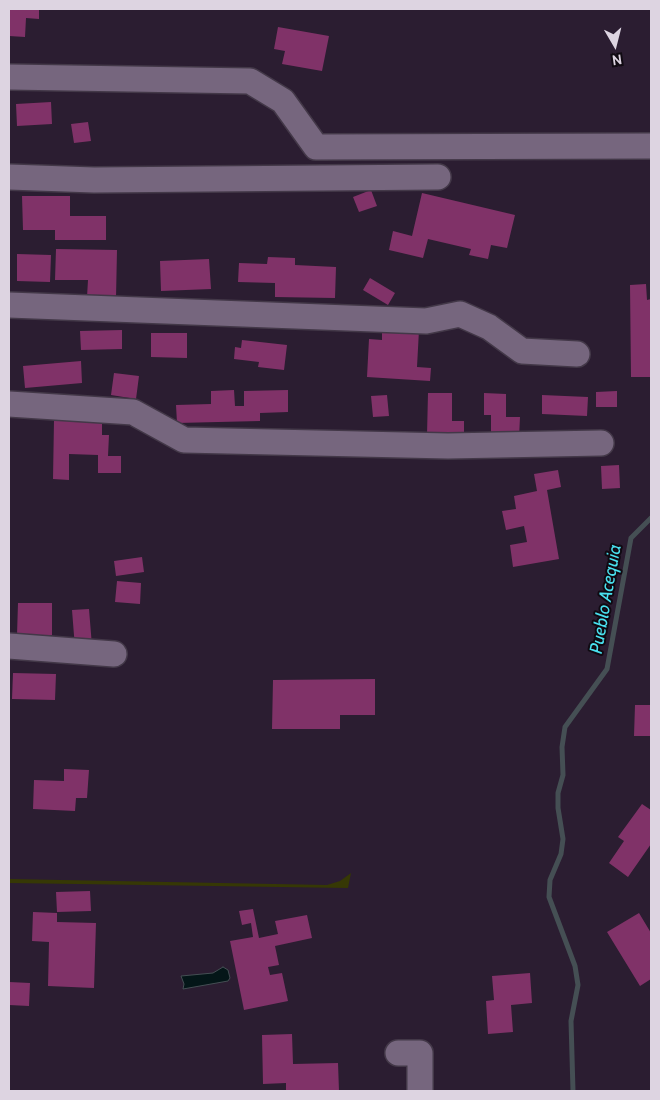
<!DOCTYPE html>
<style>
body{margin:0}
#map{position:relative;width:660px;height:1100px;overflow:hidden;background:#2b1d31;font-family:Cabin,sans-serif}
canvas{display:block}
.frame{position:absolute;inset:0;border:10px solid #ddd4e1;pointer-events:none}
.north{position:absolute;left:590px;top:20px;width:50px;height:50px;-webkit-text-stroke:4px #100a12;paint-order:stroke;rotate:172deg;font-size:14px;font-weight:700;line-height:20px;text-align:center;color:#ddd4e1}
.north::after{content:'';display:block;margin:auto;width:18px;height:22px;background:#ddd4e1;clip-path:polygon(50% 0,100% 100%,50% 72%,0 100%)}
</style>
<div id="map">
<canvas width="660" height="1100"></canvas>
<div class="frame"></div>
<div class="north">N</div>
</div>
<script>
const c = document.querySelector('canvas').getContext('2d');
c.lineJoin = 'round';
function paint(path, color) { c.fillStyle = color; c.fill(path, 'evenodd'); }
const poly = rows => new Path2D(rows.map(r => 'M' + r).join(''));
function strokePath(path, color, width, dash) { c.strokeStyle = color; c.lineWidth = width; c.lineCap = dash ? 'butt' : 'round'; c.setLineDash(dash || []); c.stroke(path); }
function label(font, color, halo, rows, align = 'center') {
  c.font = font + ' Cabin,sans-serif'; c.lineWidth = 4; c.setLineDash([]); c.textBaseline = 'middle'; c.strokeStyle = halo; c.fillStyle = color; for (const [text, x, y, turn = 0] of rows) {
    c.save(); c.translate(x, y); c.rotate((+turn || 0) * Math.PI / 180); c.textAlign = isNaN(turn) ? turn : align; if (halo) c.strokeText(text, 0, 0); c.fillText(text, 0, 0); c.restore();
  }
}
const green = poly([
 [351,873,348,888,9,883,9,879,327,885,340,881]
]);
const water = poly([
 [223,967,228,970,230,978,228,981,183,989,184,984,181,976,213,973,223,967]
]);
const stream = poly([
 [573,1091,571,1021,578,985,575,966,549,897,550,880,561,854,563,839,558,808,558,793,563,775,562,747,565,727,607,669,631,538,651,518]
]);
const building = poly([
 [9,9,39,9,39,19,26,18,25,37,9,36],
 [278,27,329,36,322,71,282,64,285,51,274,49],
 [51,102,52,124,17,126,16,104],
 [88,122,91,141,74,143,71,124],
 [371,190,377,206,359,212,353,197],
 [422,193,515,215,507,248,491,245,488,259,469,255,471,249,428,239,423,258,389,250,393,231,412,236],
 [22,196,70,196,70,216,106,216,106,240,55,240,55,230,23,230],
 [56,249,117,250,116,298,87,297,88,280,55,280],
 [17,254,51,255,50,282,17,281],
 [268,257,295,258,295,265,336,267,335,298,275,297,275,283,238,282,239,263,267,264],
 [209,259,211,289,161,291,160,261],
 [370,278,395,293,388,305,363,290],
 [646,284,647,300,651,299,651,377,631,377,630,285],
 [382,328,419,330,417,367,431,368,430,381,367,377,369,339,382,340],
 [122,330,122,349,81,350,80,331],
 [151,333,187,333,187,358,151,357],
 [242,340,287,345,284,370,258,367,259,362,234,359,235,347,241,348],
 [81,361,82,383,25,388,23,366],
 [114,373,139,376,136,399,111,395],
 [234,390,235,406,244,406,244,391,288,390,288,412,260,413,260,421,177,423,176,405,211,404,211,391],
 [617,391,617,407,596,407,596,392],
 [428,393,452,393,452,421,464,421,464,435,427,435],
 [484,393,506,394,506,417,520,417,519,438,491,438,491,415,484,415],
 [387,395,389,416,373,417,371,396],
 [542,395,588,397,587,416,542,414],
 [54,420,102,421,102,435,109,435,108,456,121,456,121,473,98,473,98,455,69,454,69,480,53,479],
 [619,465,620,488,602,489,601,466],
 [558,470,561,487,547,490,559,559,513,567,510,545,527,542,524,526,506,530,502,511,516,509,514,496,537,491,534,474],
 [142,557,144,572,116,576,114,561],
 [117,581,141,583,140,604,115,602],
 [18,603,52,603,52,635,17,635],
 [89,609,92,646,75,648,72,610],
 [13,673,56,674,55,700,12,699],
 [375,679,375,715,340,715,340,729,272,729,273,680],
 [635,705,651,705,651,736,634,736],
 [64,769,89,770,87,798,76,798,75,811,33,809,34,780,64,781],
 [642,804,651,810,651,844,628,877,609,863,624,841,618,837],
 [90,891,91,911,57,912,56,892],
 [253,909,259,938,278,934,275,921,307,915,312,938,275,946,279,965,268,967,270,975,282,973,288,1001,244,1010,230,941,253,937,251,923,242,925,239,911],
 [33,912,57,913,57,922,96,923,94,988,48,986,49,942,32,941],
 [639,913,651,933,651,979,640,986,607,932],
 [530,973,532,1003,511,1005,513,1032,488,1034,486,1001,494,1000,492,976],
 [9,982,30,983,29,1006,9,1005],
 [292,1034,293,1064,338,1063,339,1091,286,1091,286,1083,263,1084,262,1035]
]);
const minor = poly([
 [9,77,250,81,283,101,316,147,651,146],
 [9,177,94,180,438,177],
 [9,305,426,321,460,314,489,327,522,351,577,354],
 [9,404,133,412,184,440,448,446,601,443],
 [9,646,114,654],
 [398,1053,420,1053,420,1091]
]);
const waterNames = [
 ["Pueblo Acequia",606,599,-80]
];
paint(green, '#363805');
paint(water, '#041618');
strokePath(water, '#454f54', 1);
strokePath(stream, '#454f54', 5);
paint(building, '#803268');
strokePath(minor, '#433848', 28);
strokePath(minor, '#76667e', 25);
label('italic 18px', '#49e0ee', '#100a12', waterNames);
</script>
